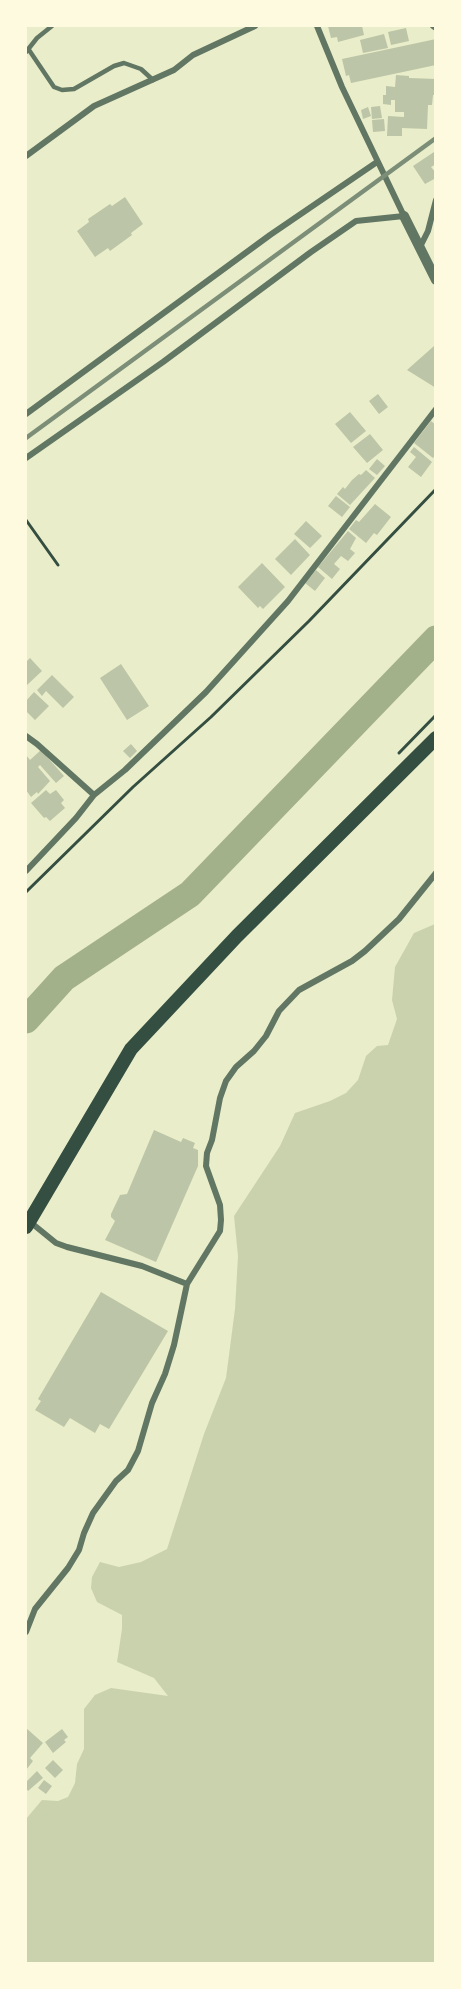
<!DOCTYPE html>
<style>
body{margin:0}
#map{position:relative;width:461px;height:1989px;overflow:hidden;background:#e9edc9;font-family:"Roboto Serif",serif}
canvas{display:block}
.frame{position:absolute;inset:0;border:27px solid #fefae0;pointer-events:none}
</style>
<div id="map">
<canvas width="461" height="1989"></canvas>
<div class="frame"></div>
</div>
<script>
const c = document.querySelector('canvas').getContext('2d');
c.lineJoin = 'round';
function paint(path, color) { c.fillStyle = color; c.fill(path, 'evenodd'); }
const poly = rows => new Path2D(rows.map(r => 'M' + r).join(''));
function strokePath(path, color, width, dash) { c.strokeStyle = color; c.lineWidth = width; c.lineCap = dash ? 'butt' : 'round'; c.setLineDash(dash || []); c.stroke(path); }
const green = poly([
 [435,924,435,1963,26,1963,26,1819,42,1800,58,1801,68,1797,75,1783,77,1764,84,1749,84,1709,95,1695,111,1688,168,1696,154,1678,117,1662,122,1629,122,1615,97,1602,91,1588,92,1577,100,1562,119,1567,141,1562,167,1549,204,1434,226,1378,235,1309,238,1256,234,1216,280,1146,295,1113,330,1101,346,1093,358,1080,366,1056,377,1046,388,1045,397,1019,392,1000,395,967,414,933]
]);
const river = poly([
 [26,1020,64,978,190,894,436,639]
]);
const building = poly([
 [328,26,362,26,364,35,338,42,337,37,331,38],
 [406,28,409,41,391,45,388,32],
 [384,34,388,48,363,53,360,40],
 [436,39,436,65,351,83,349,75,346,76,342,59],
 [396,75,409,76,409,78,436,79,436,95,433,95,432,105,428,105,427,129,402,128,402,136,387,136,388,116,404,117,404,112,395,112,395,100,391,100,391,105,383,104,383,95,386,95,386,86,395,87],
 [380,106,382,118,372,119,371,107],
 [368,107,371,116,363,119,361,110],
 [384,119,385,131,373,132,372,120],
 [434,152,436,164,431,167,436,173,436,178,425,184,413,166],
 [125,197,143,224,131,233,132,235,110,251,108,248,95,257,77,231,89,222,88,219,110,204,112,206],
 [434,346,436,347,436,388,407,370],
 [378,394,388,407,379,414,369,401],
 [350,412,366,431,351,443,335,424],
 [431,421,436,425,436,454,433,458,414,443],
 [370,434,383,450,367,463,353,447],
 [414,447,432,462,421,477,408,467,416,457,410,452],
 [377,459,385,466,377,475,369,469],
 [366,470,375,478,350,505,337,494,343,487,345,489,352,480,359,474,361,475],
 [336,496,350,507,342,517,328,506],
 [375,504,391,517,377,535,374,533,366,543,349,529,356,520,359,522],
 [306,521,322,536,310,548,294,534],
 [348,531,356,538,350,549,355,553,348,561,341,556,334,564,340,569,332,579,318,567],
 [295,539,310,555,291,575,275,559],
 [262,563,285,587,263,609,260,606,258,608,238,587],
 [316,570,325,578,315,591,305,583],
 [30,658,42,671,27,685,26,683,26,662],
 [121,664,149,706,127,720,100,678],
 [52,675,74,697,63,708,46,691,42,696,37,690],
 [34,692,49,706,35,720,26,711,26,701],
 [131,744,137,751,130,758,123,751],
 [41,750,64,776,56,783,40,765,38,767,50,781,38,794,37,792,31,797,26,790,26,755,30,760],
 [46,790,50,794,56,790,64,800,61,803,65,808,50,821,46,817,44,818,31,803],
 [154,1130,181,1142,183,1138,195,1143,193,1148,198,1150,198,1166,156,1262,105,1240,115,1221,111,1217,111,1214,120,1195,127,1194],
 [101,1292,168,1331,109,1429,100,1424,95,1433,70,1418,64,1427,35,1410,41,1401,38,1399],
 [26,1728,43,1743,30,1758,33,1761,26,1770],
 [62,1729,68,1737,64,1740,66,1742,53,1753,45,1742],
 [53,1760,63,1770,55,1778,45,1768],
 [37,1771,43,1778,28,1791,26,1788,26,1782],
 [44,1780,52,1786,46,1794,38,1788]
]);
const path = poly([
 [26,520,58,565],
 [399,753,436,715],
 [26,892,133,787,211,717,309,621,436,489]
]);
const service = poly([
 [29,50,54,87,62,90,74,89,114,66,124,63,141,69,153,80],
 [26,52,37,38,52,26]
]);
const minor = poly([
 [433,26,436,28],
 [26,156,94,106,174,70,193,55,255,26],
 [420,247,428,231,436,200],
 [26,414,270,235,377,162],
 [26,458,163,362,311,252,356,221,404,216,342,87,317,26],
 [26,736,37,744,94,795],
 [26,871,76,818,94,795,125,770,206,692,288,601,436,409],
 [29,1221,56,1243,67,1247,142,1266,187,1284],
 [26,1632,35,1609,68,1568,79,1550,84,1533,93,1513,116,1481,128,1470,138,1451,152,1403,165,1374,174,1345,187,1284,220,1231,221,1220,220,1205,206,1166,207,1153,212,1140,220,1098,226,1081,236,1067,254,1051,266,1036,279,1011,299,990,352,961,365,951,399,919,436,873]
]);
const tertiary = poly([
 [404,216,436,280]
]);
const primary = poly([
 [26,1227,131,1049,237,936,436,738]
]);
const rail = poly([
 [26,438,436,138]
]);
paint(green, '#cad2ad');
strokePath(river, '#a3b18a', 27);
paint(building, '#bcc5a7');
strokePath(path, '#344e41', 3);
strokePath(service, '#617663', 4.5);
strokePath(minor, '#617663', 6);
strokePath(tertiary, '#617663', 10);
strokePath(primary, '#344e41', 14);
strokePath(rail, '#7c8e77', 4.5);
</script>
